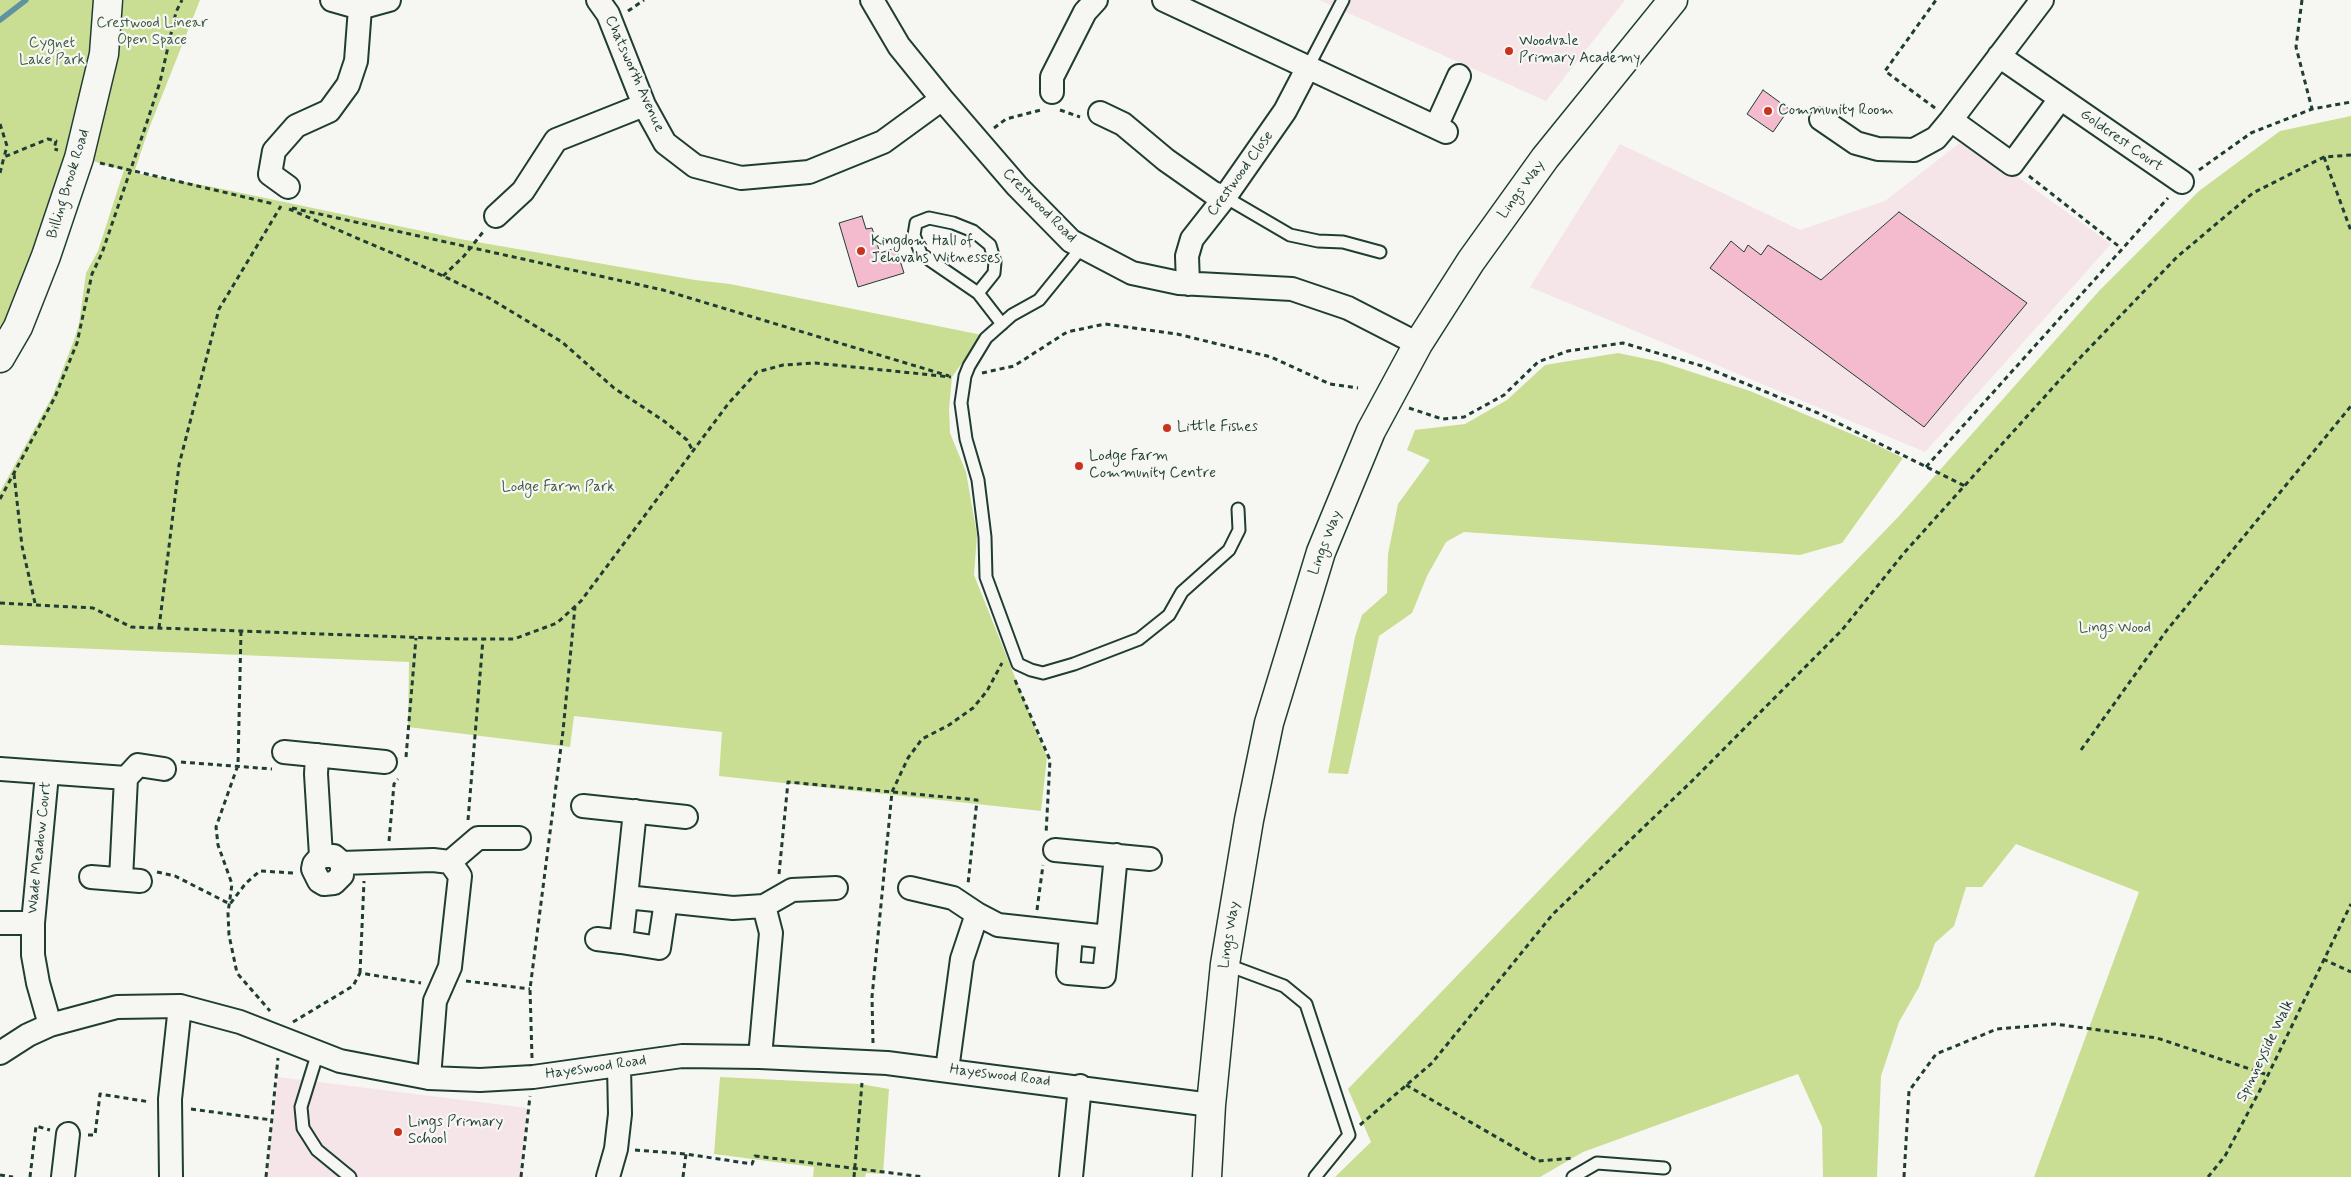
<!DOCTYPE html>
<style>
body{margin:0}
canvas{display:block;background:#f6f6f2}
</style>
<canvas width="2351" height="1177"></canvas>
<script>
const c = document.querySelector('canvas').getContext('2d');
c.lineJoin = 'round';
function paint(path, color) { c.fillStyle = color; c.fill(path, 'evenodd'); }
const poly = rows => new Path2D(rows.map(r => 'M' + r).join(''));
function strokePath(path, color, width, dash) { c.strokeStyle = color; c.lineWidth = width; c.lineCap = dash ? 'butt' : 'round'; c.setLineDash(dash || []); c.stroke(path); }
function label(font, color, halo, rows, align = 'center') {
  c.font = font + ' Mynerve,sans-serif'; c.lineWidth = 4.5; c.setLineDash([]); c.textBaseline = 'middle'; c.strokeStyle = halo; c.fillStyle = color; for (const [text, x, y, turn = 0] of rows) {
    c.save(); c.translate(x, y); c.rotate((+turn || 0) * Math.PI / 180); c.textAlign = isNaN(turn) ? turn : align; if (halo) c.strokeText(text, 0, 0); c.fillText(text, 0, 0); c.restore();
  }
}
const built = poly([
 [1319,0,1625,0,1546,101],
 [1965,139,2111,244,1925,452,1530,287,1620,144,1800,230,1885,201],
 [278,1077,527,1108,521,1177,267,1177]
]);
const green = poly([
 [0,0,108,0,104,54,0,358],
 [124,0,200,0,148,131,134,173,213,187,460,239,695,280,730,284,982,335,952,377,949,409,950,433,966,472,977,535,974,575,1047,757,1041,811,719,776,722,732,574,716,570,747,408,727,409,662,0,645,0,492,53,395,74,340,79,324,86,273,98,251,124,170,89,160,103,106],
 [2351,116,2351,1177,2034,1177,2139,892,2016,844,1982,887,1966,887,1954,926,1935,943,1919,987,1899,1022,1881,1076,1877,1177,1823,1177,1822,1127,1798,1074,1583,1152,1540,1177,1335,1177,1371,1142,1348,1089,1899,516,2099,291,2199,191,2280,131],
 [1618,353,1661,362,1750,391,1875,444,1903,458,1842,543,1800,555,1464,532,1446,542,1427,576,1412,613,1379,636,1348,774,1328,773,1355,637,1362,615,1387,593,1388,554,1398,504,1430,460,1407,450,1415,430,1465,424,1507,400,1545,365],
 [720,1077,860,1084,889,1089,883,1174,866,1173,865,1177,813,1177,814,1167,714,1154]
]);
const stream = poly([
 [0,20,26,0]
]);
const building = poly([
 [1763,90,1789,109,1773,132,1747,114,1763,90],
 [1899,212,2027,303,1924,427,1710,268,1731,241,1744,252,1748,245,1761,255,1768,245,1821,280,1899,212],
 [862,216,866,229,872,228,880,253,896,248,904,273,858,287,839,223,862,216]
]);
const path = poly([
 [2302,0,2296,47,2312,109],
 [628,11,644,0],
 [1935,108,1885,71,1936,0],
 [1060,110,1080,117],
 [0,124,7,146,4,157,48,139,56,141,54,149,58,150],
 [994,128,1006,119,1041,110],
 [2324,157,2351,231],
 [100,163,274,204],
 [2199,170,2251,133,2312,109,2351,102],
 [0,173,4,157],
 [2029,176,2121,248],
 [292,208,663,290,949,376],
 [289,209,420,265,489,298,562,342,614,388,664,421,687,440,693,451],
 [443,276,464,256,483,232],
 [982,373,1014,366,1067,332,1105,324,1177,334,1271,357,1330,384,1358,388],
 [1409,408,1442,419,1464,417,1504,395,1538,362,1568,351,1623,343,1702,366,1818,413,1965,486],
 [1926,467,2168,198],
 [14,474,22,546,35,603],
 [0,499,55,397,77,343,92,274,102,253,146,125,160,82,176,12,182,0],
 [0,603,93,608,131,627,459,639,514,639,557,623,581,601,728,404,757,372,783,365,815,363,951,377],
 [159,628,179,465,219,309,281,206],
 [241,631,238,765,216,827,218,845,232,884,228,913,229,935,237,973,270,1011],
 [1015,680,1050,760,1046,834],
 [2081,750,2167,630,2351,406],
 [406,757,416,638],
 [181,762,272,769],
 [468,820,483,639],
 [389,841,394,784,398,779],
 [157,872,175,876,230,904,246,883,260,871,294,873],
 [779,874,788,782,977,800,968,884],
 [1037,910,1043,865],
 [2323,959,2351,972],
 [360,973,364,881],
 [466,981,530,989],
 [293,1022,353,986,360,973,421,983],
 [873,1043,872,997,892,792,908,758,922,739,949,725,973,708,987,691,1002,663],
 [532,1058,530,989,563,731,575,607],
 [1406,1085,1538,1161,1573,1158],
 [191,1109,272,1120],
 [1360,1125,1432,1063,1553,914,1693,780,1842,630,1904,553,2075,363,2177,257,2253,193,2324,157,2351,155],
 [88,1135,95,1135,100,1094,150,1102],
 [635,1150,686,1154,752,1164,755,1156,924,1177],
 [0,1175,13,1177],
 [30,1177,36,1126,50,1130],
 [266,1177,278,1058],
 [521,1177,530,1096],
 [683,1177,686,1154],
 [854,1177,862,1083],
 [1904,1177,1909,1091,1936,1054,1997,1029,2055,1024,2157,1038,2268,1075],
 [2208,1177,2225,1156,2268,1075,2351,904]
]);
const service = poly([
 [1308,67,1343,0],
 [1225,197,1290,235,1318,241,1343,242,1380,252],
 [1082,247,1039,300,1012,315,986,338,969,366,965,376,961,403,966,439,978,480,985,537,986,577,1018,664,1031,670,1043,673,1074,664,1139,639,1169,615,1182,592,1229,550,1239,530,1238,509],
 [978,293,994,273,995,262,990,245,973,231,953,223,929,218,916,223,914,235,921,254,978,293,1002,324],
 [1225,964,1284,986,1306,1004,1349,1135,1315,1177],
 [318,1052,301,1107,303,1128,317,1150,350,1177],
 [1573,1177,1597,1163,1664,1168]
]);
const minor = poly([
 [332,0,360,8,389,0],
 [598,0,608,14,644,105,665,143,695,166,741,178,809,172,883,142,942,99],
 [872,0,899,46,942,99,1017,186,1071,241,1132,273,1179,283,1292,289,1348,308,1418,344],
 [1164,0,1446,132],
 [1999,56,2182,182],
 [1052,92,1052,77,1085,12,1096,0],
 [1100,113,1123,124,1166,160,1213,193,1225,197],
 [1821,119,1856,143,1878,149,1914,150,1936,138,1951,120,2042,0],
 [1951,120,2012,164,2060,99],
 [1436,127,1459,76],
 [288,187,270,174,274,151,296,126,329,111,348,85,356,61,360,8],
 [496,216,523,191,556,140,644,105],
 [1188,284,1187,256,1192,239,1225,197,1285,111,1308,67],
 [284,752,385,762],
 [317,755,316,774,321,856,314,864,313,869,319,881,324,884,334,883,342,875,342,863,334,856,321,856],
 [0,769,126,778,138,765,164,769],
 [47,774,33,923,33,955,38,983,50,1025],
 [583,806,686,817],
 [635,811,626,897,733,908,764,906,771,933,760,1057],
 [1055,850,1150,859],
 [450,862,478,838,519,838],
 [342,863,433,860,450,862,460,876,450,967,435,1001,429,1078],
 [91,877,140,881],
 [121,879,126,778],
 [910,888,953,898,977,914],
 [626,897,621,942,659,948,666,901],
 [764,906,792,890,836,888],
 [0,923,33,923],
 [1071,934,1068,973,1104,976,1108,937],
 [597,939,621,942],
 [0,1053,28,1035,50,1025,117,1007,180,1006,240,1022,340,1061,429,1078,480,1080,533,1077,682,1056,760,1057,887,1063,1211,1105],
 [947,1070,962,959,977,914,998,925,1108,937,1116,855],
 [63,1177,68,1134],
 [171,1177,170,1099,180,1006],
 [608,1177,616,1149,620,1114,619,1066],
 [1071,1177,1080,1086]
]);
const tertiary = poly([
 [0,358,18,327,46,256,79,158,104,54,108,0],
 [1207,1177,1211,1105,1225,964,1249,820,1269,723,1321,552,1371,431,1418,344,1471,261,1545,158,1673,0]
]);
const markers = [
 [1509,51,5,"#c8321e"],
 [1768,111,5,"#c8321e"],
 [861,251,5,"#c8321e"],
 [1167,428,5,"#c8321e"],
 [1079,466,5,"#c8321e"],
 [398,1132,5,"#c8321e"]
];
const parkNames = [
 ["Crestwood Linear",152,24],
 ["Open Space",152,41],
 ["Cygnet",52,44],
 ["Lake Park",52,61],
 ["Lodge Farm Park",558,488],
 ["Lings Wood",2115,629]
];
const poiNames = [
 ["Woodvale",1519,42],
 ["Primary Academy",1519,59],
 ["Community Room",1778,111],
 ["Kingdom Hall of",871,242],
 ["Jehovahs Witnesses",871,259],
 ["Little Fishes",1177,428],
 ["Lodge Farm",1089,457],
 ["Community Centre",1089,474],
 ["Lings Primary",408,1123],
 ["School",408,1140]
];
const streetNames = [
 ["Chatsworth Avenue",634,74,66],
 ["Goldcrest Court",2121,141,35],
 ["Crestwood Close",1241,174,-54],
 ["Billing Brook Road",69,184,-73],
 ["Lings Way",1522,190,-54],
 ["Crestwood Road",1039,206,45],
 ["Lings Way",1326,543,-69],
 ["Wade Meadow Court",40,848,-84],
 ["Lings Way",1230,935,-81],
 ["Spinneyside Walk",2266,1051,-64],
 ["Hayeswood Road",596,1068,-8],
 ["Hayeswood Road",1000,1076,7]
];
paint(built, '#f5e4e8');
paint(green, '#cade93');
strokePath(stream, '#5f93a2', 5.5);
paint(building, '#f4bbcf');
strokePath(building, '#1f3d34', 1);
strokePath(service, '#1f3d34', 15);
strokePath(minor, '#1f3d34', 26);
strokePath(tertiary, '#1f3d34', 31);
strokePath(path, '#1f3d34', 3, [5, 4]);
strokePath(service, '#f6f6f2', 11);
strokePath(minor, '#f6f6f2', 22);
strokePath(tertiary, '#f6f6f2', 28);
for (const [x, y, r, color] of markers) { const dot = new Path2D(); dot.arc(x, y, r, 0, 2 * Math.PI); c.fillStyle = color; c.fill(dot); strokePath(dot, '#f6f6f2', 2); }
label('15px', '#415d47', '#f6f6f2', parkNames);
label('15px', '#1f3d34', '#f6f6f2', poiNames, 'left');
label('15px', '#1f3d34', '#f6f6f2', streetNames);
</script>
